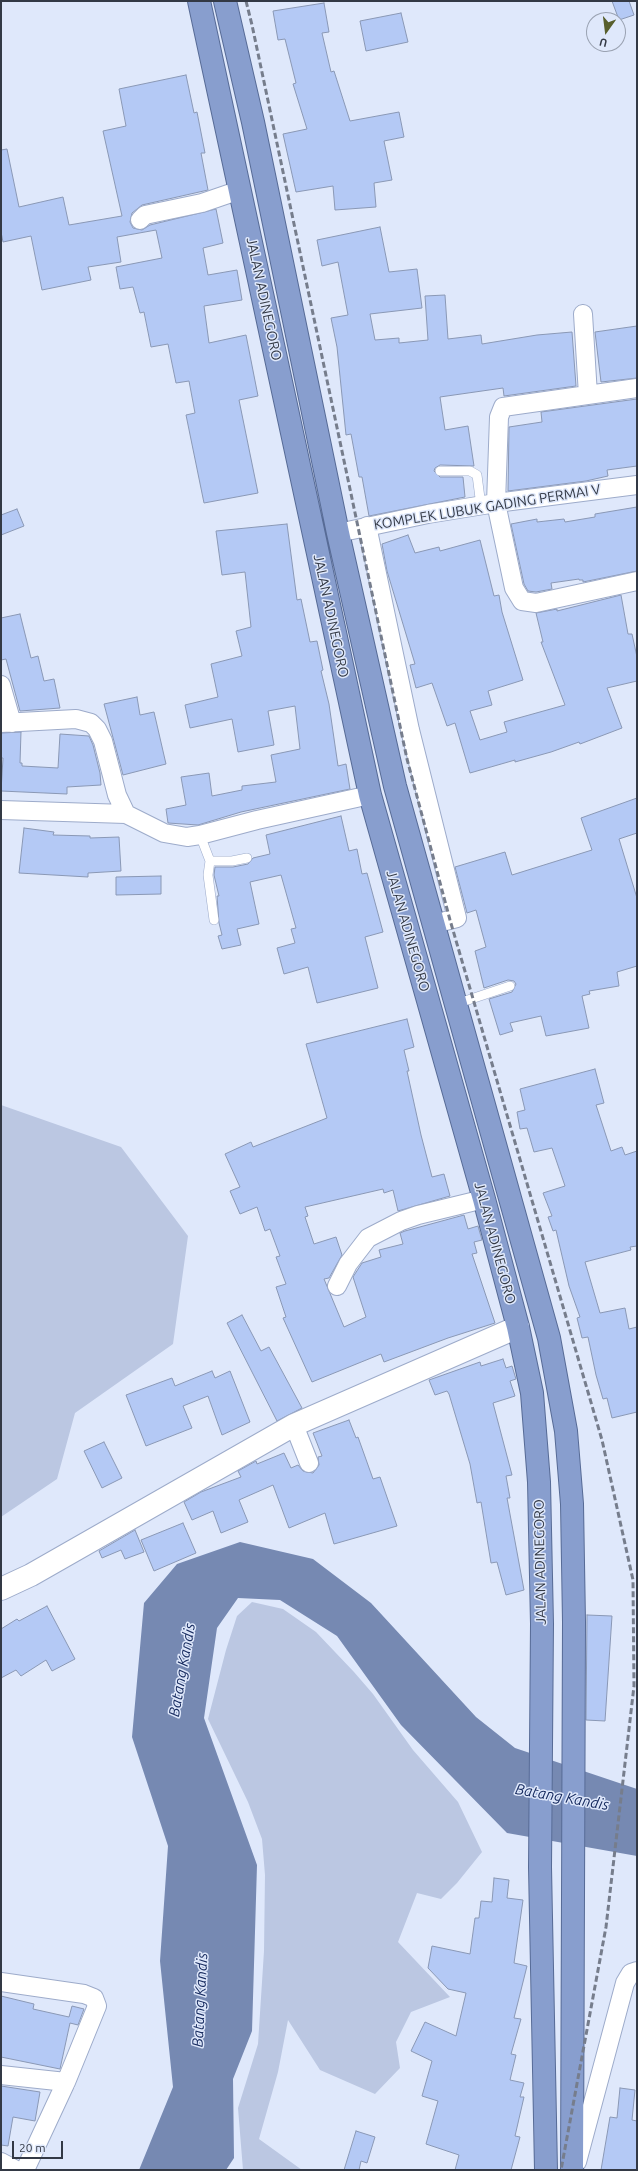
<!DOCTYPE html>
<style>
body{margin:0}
#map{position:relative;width:638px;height:2171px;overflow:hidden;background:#dfe8fb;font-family:Ubuntu,sans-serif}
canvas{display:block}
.frame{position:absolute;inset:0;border:2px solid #333945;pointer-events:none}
.north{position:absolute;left:586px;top:12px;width:40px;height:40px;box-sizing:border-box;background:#dfe8fb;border:1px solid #9aa2b2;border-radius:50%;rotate:194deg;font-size:11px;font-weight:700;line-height:16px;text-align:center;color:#333945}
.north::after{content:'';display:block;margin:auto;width:14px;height:18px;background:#585f2d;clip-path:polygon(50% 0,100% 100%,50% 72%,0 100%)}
.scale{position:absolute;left:12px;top:2141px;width:51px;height:18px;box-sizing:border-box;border:2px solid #333945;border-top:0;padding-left:5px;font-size:12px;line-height:14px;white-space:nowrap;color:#333945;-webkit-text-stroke:3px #dfe8fb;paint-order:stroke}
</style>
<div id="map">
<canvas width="638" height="2171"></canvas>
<div class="frame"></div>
<div class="north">U</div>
<div class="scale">20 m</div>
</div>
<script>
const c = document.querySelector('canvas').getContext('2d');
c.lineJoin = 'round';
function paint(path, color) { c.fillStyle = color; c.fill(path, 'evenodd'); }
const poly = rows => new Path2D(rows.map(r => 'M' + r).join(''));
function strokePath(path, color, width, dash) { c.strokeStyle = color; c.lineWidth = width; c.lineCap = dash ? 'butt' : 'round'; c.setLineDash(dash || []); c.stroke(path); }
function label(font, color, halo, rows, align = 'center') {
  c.font = font + ' Ubuntu,sans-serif'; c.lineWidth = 3; c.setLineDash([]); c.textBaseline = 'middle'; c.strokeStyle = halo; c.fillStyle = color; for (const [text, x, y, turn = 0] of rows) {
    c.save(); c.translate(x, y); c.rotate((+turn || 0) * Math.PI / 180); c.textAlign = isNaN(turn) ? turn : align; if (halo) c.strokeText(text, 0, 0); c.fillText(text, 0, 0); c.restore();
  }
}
const green = poly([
 [1,1105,121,1147,188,1236,173,1344,75,1413,57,1479,1,1517],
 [252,1602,283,1609,316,1632,354,1672,373,1694,413,1750,458,1802,482,1852,457,1883,441,1899,417,1893,398,1942,450,1997,411,2012,396,2042,400,2068,375,2094,320,2070,288,2020,278,2072,259,2139,302,2170,243,2170,238,2108,258,2044,264,1951,265,1875,262,1839,248,1802,208,1719,226,1650,237,1616]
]);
const water = poly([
 [240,1542,313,1559,371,1603,476,1717,515,1748,637,1789,637,1856,507,1833,401,1725,337,1636,280,1600,238,1598,217,1628,204,1718,257,1865,252,2031,233,2079,234,2158,226,2170,139,2170,173,2087,160,1961,168,1846,132,1737,144,1603,177,1564]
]);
const building = poly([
 [612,1,629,1,634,15,619,20,612,1],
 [324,3,329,32,322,33,331,72,334,71,350,121,399,112,404,137,384,141,392,180,374,183,376,207,335,210,333,186,296,192,283,134,307,129,293,84,296,83,285,39,278,40,273,11,324,3],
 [401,13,408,42,366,51,360,21,401,13],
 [186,75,194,113,197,112,205,153,201,153,208,190,142,205,132,213,130,222,133,228,142,230,150,225,216,209,223,243,203,248,208,275,237,270,242,300,204,306,209,343,246,335,258,396,239,400,258,493,204,503,186,415,195,413,189,381,176,383,168,344,151,347,144,312,140,313,133,287,120,289,116,267,162,258,156,230,117,237,121,262,88,267,91,280,42,290,31,236,3,242,1,232,1,150,7,149,19,207,63,197,69,225,122,216,103,131,126,126,119,89,186,75],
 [380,227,389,272,417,269,422,308,370,314,375,340,399,338,399,343,428,340,425,296,445,295,448,339,481,335,482,344,537,335,572,332,576,386,504,396,503,388,440,397,445,430,468,426,474,466,440,465,435,468,434,471,440,477,463,477,465,497,369,516,362,477,359,477,351,434,346,435,337,347,331,318,348,315,338,262,322,266,317,240,380,227],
 [637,326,637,378,601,382,595,332,637,326],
 [637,399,637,466,607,470,608,476,586,481,508,491,509,427,542,422,541,412,637,399],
 [637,507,637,571,583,582,583,580,579,580,579,579,551,583,552,589,536,592,528,591,524,584,511,524,537,519,537,522,564,519,565,522,595,517,595,514,637,507],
 [17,509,24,526,1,535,1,515,17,509],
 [287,524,297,600,301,599,310,642,317,641,323,670,321,671,329,704,338,766,346,764,350,789,241,812,198,825,168,823,166,809,186,805,181,777,209,773,212,796,242,790,242,786,276,782,271,755,300,749,295,706,268,711,274,745,238,752,232,719,190,728,185,705,218,697,211,664,242,656,236,631,251,627,245,572,222,575,216,531,287,524],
 [408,535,415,553,439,547,440,551,480,540,494,596,499,595,502,612,523,680,488,691,492,705,470,711,480,740,507,732,504,722,565,705,541,642,543,642,536,613,557,609,557,611,621,595,628,634,632,634,637,657,637,681,607,688,622,728,580,744,579,742,551,752,515,762,515,760,470,773,455,723,447,726,432,683,416,688,410,665,415,664,387,571,382,544,408,535],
 [20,614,31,658,38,656,44,681,54,679,60,708,20,711,6,659,1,660,1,618,20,614],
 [137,697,140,715,154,712,166,764,123,775,104,704,137,697],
 [21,732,20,763,22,763,22,766,58,768,60,734,89,736,93,745,100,773,101,785,67,787,67,794,1,791,3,758,1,758,1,733,21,732],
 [637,798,637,833,619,839,637,898,637,966,617,972,619,986,589,991,590,994,582,996,589,1028,546,1036,541,1016,510,1023,513,1031,500,1035,489,999,512,992,516,984,514,981,508,980,484,988,475,951,486,947,476,910,467,913,455,867,505,852,512,875,592,850,581,818,637,798],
 [341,816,349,851,357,849,362,874,367,873,383,932,365,937,378,988,317,1003,308,967,284,974,277,948,295,943,291,929,296,928,281,875,250,882,259,924,237,929,241,945,222,949,218,936,222,935,219,923,217,896,219,896,214,875,215,867,233,867,248,864,253,858,270,854,266,835,341,816],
 [24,828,54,832,53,835,90,836,90,838,119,837,121,871,88,873,88,877,19,873,24,828],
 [161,876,161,894,116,895,116,877,161,876],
 [407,1019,414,1047,404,1050,409,1071,407,1071,421,1135,432,1177,444,1174,450,1196,398,1211,393,1190,384,1193,383,1189,305,1207,308,1216,305,1217,314,1244,336,1237,342,1255,329,1278,324,1279,344,1327,366,1317,353,1277,362,1263,381,1257,379,1250,403,1244,400,1233,405,1231,464,1215,468,1229,478,1226,482,1240,474,1242,477,1253,472,1254,495,1323,448,1338,384,1362,381,1354,312,1382,283,1318,286,1317,276,1287,286,1284,276,1257,280,1256,270,1229,265,1231,257,1207,240,1214,230,1191,240,1187,225,1154,251,1142,253,1147,327,1118,306,1044,407,1019],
 [595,1069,604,1103,596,1105,611,1151,622,1147,625,1155,637,1151,637,1246,630,1247,631,1250,585,1262,600,1313,625,1308,629,1329,637,1327,637,1412,612,1418,607,1398,603,1399,596,1375,588,1337,582,1338,577,1318,580,1317,569,1286,556,1230,553,1231,548,1217,552,1216,543,1193,565,1186,552,1148,534,1152,527,1128,520,1129,517,1112,525,1110,520,1089,595,1069],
 [242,1315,261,1351,269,1347,302,1408,277,1421,227,1323,242,1315],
 [503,1359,506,1368,512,1366,516,1379,510,1381,515,1396,493,1403,512,1475,506,1476,510,1498,507,1498,524,1590,506,1595,497,1562,491,1563,481,1502,477,1503,470,1464,449,1394,447,1391,435,1395,429,1380,480,1362,481,1366,503,1359],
 [212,1371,215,1378,230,1371,250,1422,222,1435,208,1396,183,1406,192,1428,146,1446,126,1395,172,1378,175,1386,212,1371],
 [349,1420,356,1438,358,1437,373,1479,380,1477,397,1526,334,1544,325,1513,289,1528,273,1485,239,1500,248,1522,221,1533,213,1511,192,1520,184,1502,201,1492,241,1477,238,1471,256,1461,257,1464,284,1453,291,1468,298,1465,303,1471,313,1473,319,1465,318,1457,322,1456,313,1433,349,1420],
 [104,1442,122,1478,102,1488,84,1451,104,1442],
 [183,1523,196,1553,154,1571,141,1540,183,1523],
 [135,1530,144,1552,125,1559,121,1550,102,1558,99,1551,135,1530],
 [47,1606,75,1659,52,1671,46,1660,21,1676,16,1670,1,1678,1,1629,17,1619,19,1621,47,1606],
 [587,1615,612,1616,605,1721,586,1720,587,1615],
 [494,1878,509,1880,507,1898,523,1900,514,1963,527,1966,514,2018,521,2019,511,2054,516,2055,510,2080,524,2083,520,2097,524,2097,515,2136,520,2137,511,2170,455,2170,459,2155,426,2144,438,2101,422,2096,432,2061,411,2051,425,2022,456,2036,466,1993,448,1989,428,1968,432,1946,470,1954,475,1918,479,1918,481,1901,492,1902,494,1878],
 [1,1996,34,2004,33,2009,69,2017,72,2006,84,2009,78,2025,70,2023,60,2069,1,2057,1,1996],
 [1,2086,40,2092,35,2121,13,2117,8,2146,1,2145,1,2086],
 [620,2088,635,2090,632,2120,637,2121,637,2170,601,2170,610,2117,617,2118,620,2088],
 [356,2131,375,2137,367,2163,361,2161,359,2170,344,2170,356,2131]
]);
const service = poly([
 [440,471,470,471,477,475,481,506],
 [200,835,210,861,232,861,247,858],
 [210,861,208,875,214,920],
 [456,1004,510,986]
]);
const minor = poly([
 [140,220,145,215,202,203,240,190],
 [583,314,588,395],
 [637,388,503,407,499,417,496,503,514,588,522,601,536,603,637,581],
 [367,526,410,730,457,918,434,924],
 [338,533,428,514,496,503,637,485],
 [1,685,12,723],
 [1,723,76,719,91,723,97,729,103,741,117,795,126,814,164,833,187,837,200,835,257,820,370,795],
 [1,810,126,814],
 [337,1286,348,1264,368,1238,401,1221,418,1215,484,1199],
 [294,1425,309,1463],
 [1,1982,84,1994,94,1998,97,2006,66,2082,25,2170],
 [1,2075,66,2082],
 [1,2162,16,2170],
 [577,2162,625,1983,631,1973,637,1971]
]);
const tertiary = poly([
 [1,1589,31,1575,294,1425,518,1327]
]);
const trunk = poly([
 [199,1,370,795,484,1199,518,1327,532,1393,539,1482,542,1624,540,1867,546,2170],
 [225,1,253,122,338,533,395,786,549,1338,566,1431,572,1504,574,1622,572,2170]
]);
const rail = poly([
 [246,1,252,25,407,759,450,920,602,1440,633,1580,634,1686,606,1927,561,2170]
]);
const streetNames = [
 ["JALAN ADINEGORO",264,299,78],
 ["KOMPLEK LUBUK GADING PERMAI V",487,507,-9],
 ["JALAN ADINEGORO",331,616,78],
 ["JALAN ADINEGORO",408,931,74],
 ["JALAN ADINEGORO",495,1243,75],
 ["JALAN ADINEGORO",540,1562,-91]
];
const waterNames = [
 ["Batang Kandis",182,1670,-80],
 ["Batang Kandis",562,1797,10],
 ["Batang Kandis",200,2000,-87]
];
paint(green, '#bbc7e2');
paint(water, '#7689b2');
paint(building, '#b4c9f5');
strokePath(building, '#8a98b5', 1);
strokePath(service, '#9dabca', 10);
strokePath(minor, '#9dabca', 20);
strokePath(tertiary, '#9dabca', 24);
strokePath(trunk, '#576b96', 24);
strokePath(service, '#fff', 9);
strokePath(minor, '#fff', 18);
strokePath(tertiary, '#fff', 22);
strokePath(trunk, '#889ece', 22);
strokePath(rail, '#767d8c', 3, [6, 3]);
label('14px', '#333945', '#dfe8fb', streetNames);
label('italic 15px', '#182c60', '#dfe8fb', waterNames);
</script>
